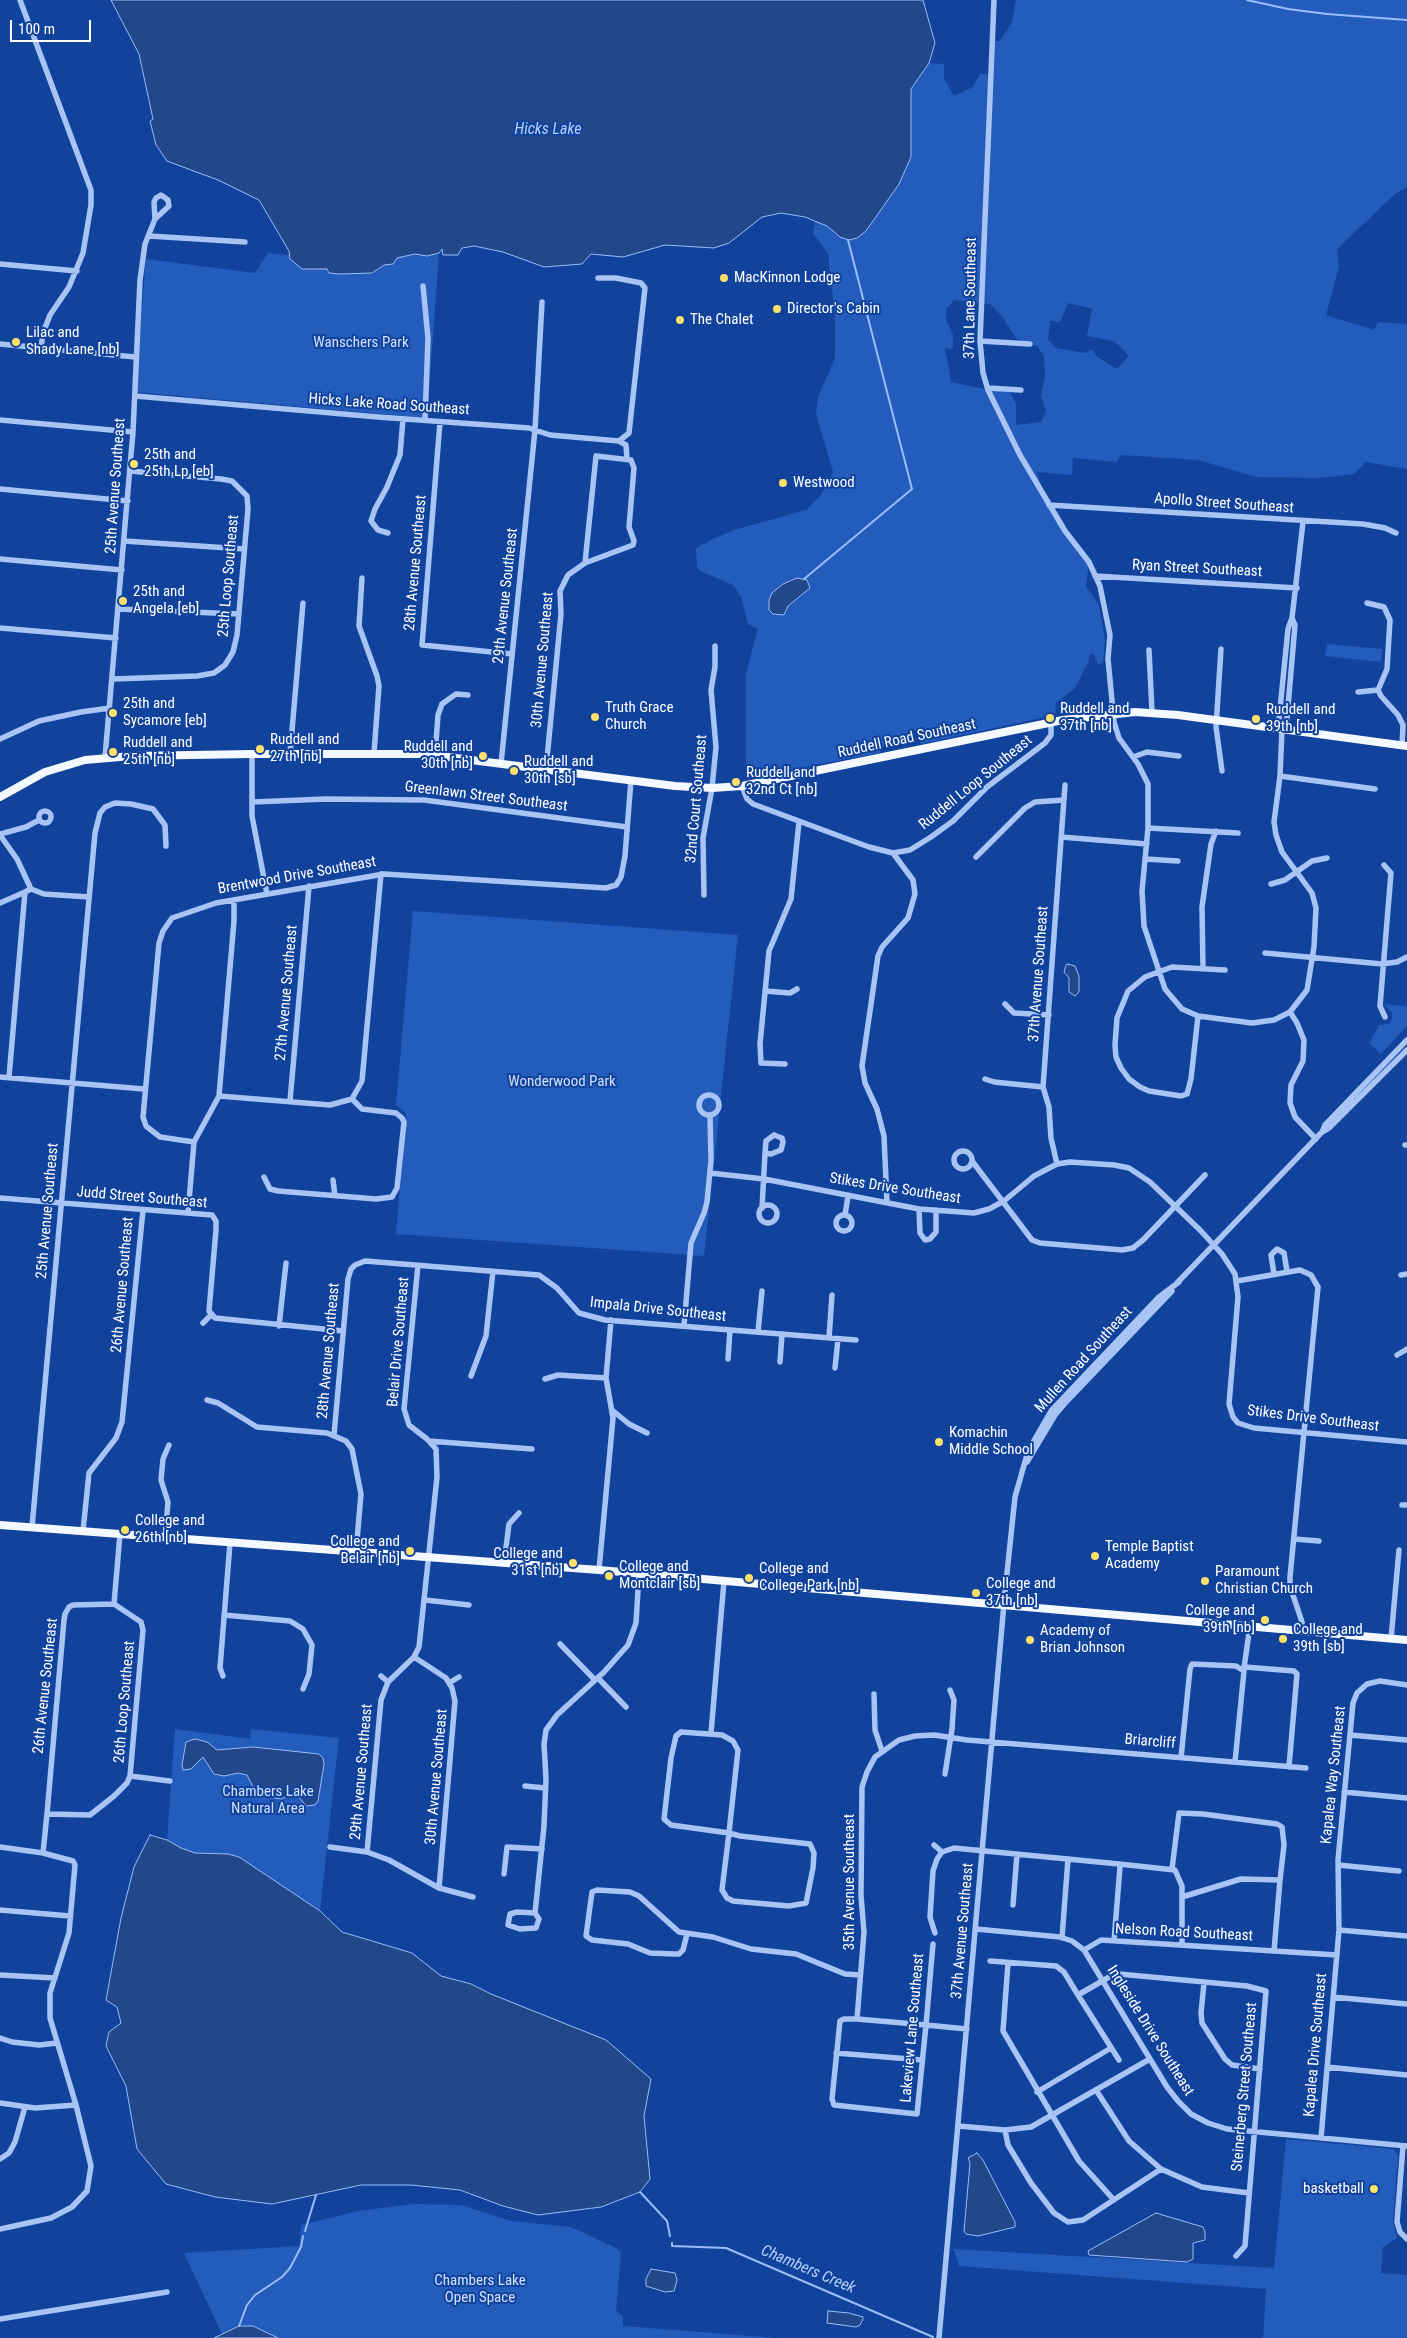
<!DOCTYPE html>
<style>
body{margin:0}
#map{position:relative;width:1407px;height:2338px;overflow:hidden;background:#11439d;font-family:"Roboto Condensed",sans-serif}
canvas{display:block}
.scale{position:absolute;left:10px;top:20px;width:81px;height:22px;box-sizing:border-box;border:2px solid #fff;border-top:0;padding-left:6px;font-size:15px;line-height:18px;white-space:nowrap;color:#fff;-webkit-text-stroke:4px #11439d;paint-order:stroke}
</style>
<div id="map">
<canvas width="1407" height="2338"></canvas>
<div class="scale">100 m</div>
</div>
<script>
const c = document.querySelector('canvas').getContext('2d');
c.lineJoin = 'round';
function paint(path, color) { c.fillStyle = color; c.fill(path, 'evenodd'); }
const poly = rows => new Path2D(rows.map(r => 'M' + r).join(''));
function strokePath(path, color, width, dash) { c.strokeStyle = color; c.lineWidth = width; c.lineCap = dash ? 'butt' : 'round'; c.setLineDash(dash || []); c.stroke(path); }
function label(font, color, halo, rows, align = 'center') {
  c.font = font + ' "Roboto Condensed",sans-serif'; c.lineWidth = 4; c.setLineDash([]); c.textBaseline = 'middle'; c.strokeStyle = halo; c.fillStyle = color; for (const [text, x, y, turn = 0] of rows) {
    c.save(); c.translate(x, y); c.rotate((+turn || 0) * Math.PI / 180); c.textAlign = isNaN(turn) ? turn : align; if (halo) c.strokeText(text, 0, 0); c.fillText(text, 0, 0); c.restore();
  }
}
const green = poly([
 [1016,0,1407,0,1407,187,1395,194,1337,249,1339,267,1326,315,1374,330,1378,322,1407,324,1407,469,1366,462,1354,474,1319,478,1257,477,1198,460,1121,455,1117,462,1073,458,1072,475,1037,472,1045,499,1089,562,1086,586,1099,605,1105,640,1103,662,1098,665,1094,654,1090,654,1088,662,1075,688,1056,703,1055,715,921,744,915,731,911,729,902,739,887,743,879,753,746,778,746,673,758,629,748,624,741,596,733,585,700,571,697,567,696,548,713,539,734,530,806,510,821,495,833,472,816,414,818,397,835,358,835,315,828,254,813,233,815,221,827,226,840,237,911,157,911,89,929,63,944,64,944,78,954,96,973,87,980,74,991,74,992,41,1000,41,1012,22],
 [954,300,990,304,1001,315,1017,339,1037,346,1044,356,1045,377,1041,396,1046,411,1041,422,1016,425,1016,404,1010,392,988,390,951,382,945,348,953,349,953,335,946,320,947,308],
 [1068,303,1092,309,1087,336,1114,341,1129,356,1117,369,1096,356,1092,349,1086,353,1055,348,1048,339,1050,321,1060,322],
 [797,578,805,579,806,592,788,606,773,614,769,610,769,600,792,579],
 [268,253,290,255,290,259,302,269,327,269,330,273,340,274,372,273,384,265,393,264,397,258,406,255,439,253,427,418,135,392,146,259,255,273],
 [1327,644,1382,649,1381,662,1325,656],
 [413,911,738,935,704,1256,396,1234,406,1113,396,1105],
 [1384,1004,1407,1006,1407,1026,1381,1054,1369,1043,1379,1025,1389,1024,1392,1019,1392,1013],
 [175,1729,250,1739,251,1729,339,1738,320,1911,228,1854,195,1853,181,1848,167,1840],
 [1286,2139,1393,2149,1398,2155,1393,2221,1397,2238,1383,2247,1381,2273,1407,2275,1407,2338,1263,2338,1266,2289,959,2266,954,2249,1274,2268],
 [413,2204,461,2205,511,2221,571,2227,616,2248,621,2253,616,2311,623,2317,623,2326,776,2338,276,2338,239,2326,222,2334,184,2253,299,2246,301,2225,358,2211]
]);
const water = poly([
 [111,0,923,0,935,43,929,63,911,89,911,157,899,184,866,231,857,238,849,240,840,237,827,226,805,217,781,213,762,217,729,243,714,248,665,245,623,257,591,254,582,264,544,267,503,252,474,246,462,248,458,255,443,255,442,249,439,253,427,256,415,254,397,258,393,264,384,265,372,273,340,274,329,273,327,269,302,269,290,259,289,251,259,200,218,180,167,161,156,145,150,121,153,119,139,54,111,0],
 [797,578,807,580,810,588,788,606,784,615,773,614,769,610,769,600,772,593,783,584,797,578],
 [1068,964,1075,966,1079,976,1079,992,1075,996,1069,992,1069,978,1064,972,1066,965,1068,964],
 [195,1739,207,1742,217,1750,253,1747,319,1754,323,1758,324,1764,318,1801,315,1805,306,1806,295,1792,281,1799,265,1796,252,1785,247,1775,238,1773,224,1776,214,1774,203,1757,191,1769,183,1770,182,1765,186,1742,195,1739],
 [150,1835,167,1840,181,1848,195,1853,228,1854,239,1857,320,1911,342,1932,412,1953,441,1976,471,1984,491,1994,606,2040,651,2079,644,2116,650,2179,640,2192,601,2207,538,2215,503,2206,460,2190,411,2185,361,2185,272,2204,215,2197,166,2184,137,2149,126,2086,106,2046,109,2032,121,2023,117,2007,106,2000,121,1918,134,1867,150,1835],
 [977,2153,983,2160,1015,2222,1015,2227,978,2236,966,2234,964,2231,970,2163,968,2158,977,2153],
 [1156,2213,1203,2227,1205,2232,1205,2240,1193,2243,1193,2259,1187,2262,1089,2255,1088,2251,1156,2213],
 [651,2269,675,2273,677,2280,674,2291,665,2292,646,2286,646,2279,651,2269],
 [828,2311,849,2313,863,2317,863,2319,860,2325,856,2327,827,2323,828,2311],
 [239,2326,253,2326,278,2338,214,2338,239,2326]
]);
const stream = poly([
 [1247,0,1288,9,1327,14,1407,20],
 [804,579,912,489,848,240],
 [640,2192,667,2221,670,2236],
 [305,2231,316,2195],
 [672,2243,672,2246,726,2248,933,2337],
 [239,2326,247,2305,255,2295,282,2277,290,2268,301,2247,303,2236]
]);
const minor = poly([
 [20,0,91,190,91,205,83,253,69,287,50,315,43,333,41,348],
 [994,0,980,341,983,373,988,390,1020,455,1065,531,1089,562,1100,586,1110,635,1108,659,1114,722,1119,738,1138,764,1148,784,1148,828,1142,891,1144,926,1165,989,1182,1009,1198,1016,1252,1023,1274,1020,1290,1012,1307,990,1314,947,1316,908,1312,893,1282,852,1276,835,1274,822,1280,776,1282,730],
 [149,236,245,242],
 [0,264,77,271],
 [598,278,616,278,641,283,645,288,629,433,619,441],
 [423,286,428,338,425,420],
 [980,341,1030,344],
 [0,344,135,357],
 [988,388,1021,390],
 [135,396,378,417,529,428,550,435,619,441,626,445,627,459],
 [0,420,133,432],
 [440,422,422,645,512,654],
 [0,489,128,501],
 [1049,505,1363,524,1385,528,1396,533],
 [388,533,378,530,371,521,375,509,387,487,400,455,403,419],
 [124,541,244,549],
 [0,559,122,570],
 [1095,576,1297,588],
 [362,578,359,626,377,676,379,686,374,753],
 [1367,603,1384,607,1390,620,1387,669,1378,690,1381,696,1398,715,1403,725,1402,746],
 [118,609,239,614],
 [1292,618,1303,522],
 [0,628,116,638],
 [1221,649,1216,727,1222,771],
 [1149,650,1152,712],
 [113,679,197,676,214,673,225,665,233,652,237,635,248,509,247,496,232,481,221,479,130,471],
 [1358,692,1378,690],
 [1278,729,1288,629,1292,618,1295,625,1286,730],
 [0,739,39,721,81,712,110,708],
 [252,754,252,816,267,894],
 [290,754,303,603],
 [435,755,438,715,442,704,456,694,468,695],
 [105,757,133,432,140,280,145,244,155,219,169,206,168,200,161,195,156,198,154,202,155,219],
 [1133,757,1147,752,1179,756],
 [501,764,535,430,542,302],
 [546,769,561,614,560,591,568,575,585,563,633,545,634,541,629,527,634,468,631,460,596,456,585,563],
 [1280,776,1375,789],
 [742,786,747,799,753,804,869,847,893,853,910,850,931,837,953,821,987,787,1045,743,1051,735,1051,723],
 [253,802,326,799,424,800,627,827],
 '39 817a6 6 0 1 1 12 0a6 6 0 1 1-12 0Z',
 [1148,828,1238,833],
 [0,834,26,827,39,820],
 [0,835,17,859,31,889],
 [1061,837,1147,844],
 [976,857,1025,808,1035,802,1064,800],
 [1145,859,1178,861],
 [1384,865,1391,873,1380,1006,1385,1017],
 [1271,884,1285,880,1312,861,1327,858],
 [31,889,44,894,89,897],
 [704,895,703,838,712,788,716,747,711,690,715,667,715,646],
 [0,903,25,892],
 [1265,953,1382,964,1397,962,1407,957],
 [1203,968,1202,907,1211,844,1216,831],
 [765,991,790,993,797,989],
 [1005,1004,1014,1013,1049,1015],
 [1290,1012,1297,1023,1304,1040,1303,1061,1291,1085,1290,1103,1295,1117,1316,1139],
 [1198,1016,1191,1079,1187,1094,1181,1096,1149,1091,1140,1087,1129,1079,1121,1068,1116,1057,1115,1045,1117,1018,1128,991,1145,977,1172,967,1225,970],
 [785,1064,761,1063,760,1044,769,951,791,899,799,822],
 [0,1077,144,1089],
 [9,1077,25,892,31,889],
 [985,1079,994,1082,1043,1087],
 '699 1105a10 10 0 1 1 20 0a10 10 0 1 1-20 0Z',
 [219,1096,330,1105,352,1099],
 [352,1099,362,1081,381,874],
 [290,1101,309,886],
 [1322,1132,1325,1125,1407,1040],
 [774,1135,782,1138,783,1142,781,1150,771,1154,765,1153,766,1141,774,1135],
 [194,1142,160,1137,146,1126,143,1117,159,943,163,931,172,918,216,903,384,874,606,888,616,885,621,877,625,856,631,780],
 [1405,1145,1407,1145],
 '954 1160a9 9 0 1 1 18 0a9 9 0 1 1-18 0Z',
 [972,1161,1032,1240,1040,1243,1122,1250,1133,1248,1143,1240,1205,1175],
 [1057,1164,1051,1138,1049,1107,1043,1087,1065,785],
 [710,1173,764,1179,919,1209,974,1213,989,1209,1004,1201,1034,1176,1057,1164,1070,1162,1114,1165,1129,1168,1150,1182,1200,1230,1222,1254,1235,1274,1238,1297,1229,1404,1233,1417,1238,1423,1254,1428,1407,1442],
 [264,1177,270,1189,278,1191,376,1199,392,1197,397,1188,404,1122,402,1118,396,1113,362,1109,352,1099],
 [333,1180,335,1196],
 [0,1198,212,1215,216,1221,216,1230,209,1311,215,1318,343,1331],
 [887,1203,884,1136,877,1109,865,1083,862,1066,878,956,882,947,908,918,915,894,913,880,893,853],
 '759 1214a9 9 0 1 1 18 0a9 9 0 1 1-18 0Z',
 [762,1208,765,1153],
 [919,1209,920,1233,925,1240,930,1239,936,1232,936,1210],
 [188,1213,194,1142,219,1096,234,921,234,900],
 '836 1223a8 8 0 1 1 16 0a8 8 0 1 1-16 0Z',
 [845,1215,848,1196],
 [1274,1274,1271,1255,1277,1249,1284,1253,1287,1271],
 [1401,1275,1407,1274],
 [1237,1281,1300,1270,1311,1275,1318,1287,1290,1577,1290,1586,1302,1622,1302,1631],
 [1177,1283,1322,1132,1329,1128,1407,1050],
 [203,1323,212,1314],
 [279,1326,286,1263],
 [684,1326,691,1243,704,1213,707,1202,711,1160,710,1115],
 [758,1332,762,1291],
 [829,1338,832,1295],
 [1397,1355,1407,1349],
 [728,1359,730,1330],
 [780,1362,782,1334],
 [835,1368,838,1339],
 [471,1376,486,1336,493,1271],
 [545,1379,558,1375,606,1378],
 [207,1400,218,1403,257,1427,327,1433,346,1441,352,1449,361,1494,356,1552],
 [612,1410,629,1424,647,1433],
 [334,1435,348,1279,351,1269,355,1265,365,1261,539,1275,557,1288,579,1313,605,1320,856,1340],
 [429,1441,532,1449],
 [1027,1462,1055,1415,1067,1401,1172,1291],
 [1402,1505,1407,1505],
 [32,1527,95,833,100,813,105,807,115,803,131,804,153,809,165,825,166,846],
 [83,1531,89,1473,116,1438,122,1422,143,1210],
 [165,1538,168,1502,161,1480,163,1459,169,1445],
 [1294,1539,1319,1541],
 [504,1563,509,1524,519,1513],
 [599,1570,613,1418,606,1378,611,1320],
 [425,1600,469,1605],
 [114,1604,120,1534],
 [224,1615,290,1621,303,1629,312,1645,309,1674,303,1689],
 [1391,1639,1399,1550],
 [560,1644,595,1680],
 [414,1657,446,1678,452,1688,455,1701,439,1888],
 [1245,1667,1294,1671,1297,1674,1289,1767],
 [1244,1668,1250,1626],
 [223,1676,220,1668,230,1543],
 [381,1676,388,1682],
 [598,1678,626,1707],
 [449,1683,459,1677],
 [1407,1685,1380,1681,1367,1684,1357,1693,1353,1703,1338,1860,1339,1930,1407,1936],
 [874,1694,875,1730,882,1751],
 [681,1732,722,1735,733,1741,738,1750,729,1833,671,1825,664,1819,671,1758,676,1736,681,1732],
 [711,1733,724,1581],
 [1350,1735,1407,1740],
 [1181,1758,1190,1669,1192,1664,1236,1666,1244,1671,1235,1762],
 [945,1774,952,1729,954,1700,950,1690],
 [130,1776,170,1781],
 [525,1786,545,1788],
 [1344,1792,1407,1798],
 [729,1833,740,1836,810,1844,814,1853,813,1868,806,1903,789,1906,733,1901,727,1898,722,1890,729,1833],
 [934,1845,942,1852],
 [0,1847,43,1853,73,1861,75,1865,69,1933,50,1993,50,2018,76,2105,91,2166,87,2191,72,2207,51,2218,0,2229],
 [330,1847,367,1852,389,1860,439,1888,473,1897],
 [367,1852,381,1700,388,1682,414,1657,419,1647,437,1477,436,1449,427,1439,409,1425,404,1409,418,1265],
 [43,1853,47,1814,64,1620,65,1614,69,1607,73,1605,114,1604,141,1622,143,1630,130,1776,127,1783,114,1796,90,1815,47,1814],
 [1119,1864,1175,1870,1182,1886,1182,1945],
 [1338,1865,1399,1871],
 [1172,1869,1179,1813,1203,1814,1277,1824,1282,1827,1284,1845,1280,1880],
 [504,1874,507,1847,542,1849],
 [1182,1897,1241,1879,1280,1880,1274,1951],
 [1013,1905,1017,1854],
 [0,1910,70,1916],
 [517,1912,535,1913,539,1919,536,1928,520,1929,508,1925,510,1914,517,1912],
 [535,1913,544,1826,546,1779,544,1744,546,1730,557,1715,604,1672,628,1645,636,1623,639,1574],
 [976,1929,1060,1937,1072,1941,1084,1950,1101,1940,1337,1955],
 [935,1933,930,1917,933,1871,937,1859,942,1852,954,1848,1119,1864,1120,1867,1114,1941],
 [687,1934,683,1950,679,1954,675,1954,650,1953,628,1944,592,1940,586,1936,592,1892,597,1890,630,1892,639,1896,679,1932,713,1937,751,1949,796,1954,845,1974,860,1975],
 [1062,1938,1068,1859],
 [933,1944,926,2025,917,2114,834,2105,832,2099,840,2021,844,2019,857,2019,926,2025,967,2029],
 [1084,1950,1167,2087,1178,2101,1191,2114,1208,2123,1227,2129,1407,2146],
 [990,1961,1056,1966,1064,1972,1078,1995,1111,1976,1119,1974,1247,1986,1266,1991,1245,2246,1236,2256],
 [1008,1963,1003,2031,1079,2161,1114,2200],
 [0,1975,55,1978],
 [1204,1983,1201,2013,1202,2023,1225,2059,1232,2065,1260,2069],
 [1078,1995,1119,2060],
 [1333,1997,1407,2004],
 [857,2019,864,1932,861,1896,862,1787,867,1772,875,1757,899,1740,915,1736,934,1735,967,1740,1306,1768],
 [0,2038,12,2042,39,2045,57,2043],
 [836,2053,922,2060],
 [1327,2067,1407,2075],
 [1096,2090,1129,2141,1161,2169,1202,2187,1249,2193],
 [1037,2092,1111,2048],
 [0,2103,35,2108,76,2105],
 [958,2126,1005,2130,1031,2127,1150,2059],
 [1005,2130,1008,2145,1031,2183,1054,2213,1068,2222,1083,2220,1161,2169],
 [1321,2138,1339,1930],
 [1403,2146,1397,2222,1400,2232,1407,2239],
 [0,2159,9,2153,15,2142,25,2107],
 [0,2319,167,2292],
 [939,2338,1005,1592,1015,1497,1028,1451,1051,1411,1159,1297,1179,1282]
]);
const major = poly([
 [0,797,45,772,85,760,132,756,252,754,424,754,675,786,712,788,742,786,1063,720,1135,712,1178,715,1407,746],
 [0,1525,599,1570,1407,1640]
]);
const markers = [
 [724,278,5,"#ffe06a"],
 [777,309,5,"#ffe06a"],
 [680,320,5,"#ffe06a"],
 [16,342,5,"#ffe06a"],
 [134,464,5,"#ffe06a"],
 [783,483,5,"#ffe06a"],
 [123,601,5,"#ffe06a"],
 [113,713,5,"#ffe06a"],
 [595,717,5,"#ffe06a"],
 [1050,718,5,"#ffe06a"],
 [1256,719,5,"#ffe06a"],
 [260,749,5,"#ffe06a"],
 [113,752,5,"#ffe06a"],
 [483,756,5,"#ffe06a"],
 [514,771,5,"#ffe06a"],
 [736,782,5,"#ffe06a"],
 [939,1442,5,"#ffe06a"],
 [125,1530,5,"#ffe06a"],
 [410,1551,5,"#ffe06a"],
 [1095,1556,5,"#ffe06a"],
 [573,1563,5,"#ffe06a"],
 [609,1576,5,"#ffe06a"],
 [749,1578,5,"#ffe06a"],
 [1205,1581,5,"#ffe06a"],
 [976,1593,5,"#ffe06a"],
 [1265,1620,5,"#ffe06a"],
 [1283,1639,5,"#ffe06a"],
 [1030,1640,5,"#ffe06a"],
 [1374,2189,5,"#ffe06a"]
];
const poiNames = [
 ["MacKinnon Lodge",734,278],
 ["Director's Cabin",787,309],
 ["The Chalet",690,320],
 ["Lilac and",26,333],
 ["Shady Lane [nb]",26,350],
 ["25th and",144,455],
 ["25th Lp [eb]",144,472],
 ["Westwood",793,483],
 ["25th and",133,592],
 ["Angela [eb]",133,609],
 ["25th and",123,704],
 ["Sycamore [eb]",123,721],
 ["Truth Grace",605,708],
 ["Church",605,725],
 ["Ruddell and",1060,709],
 ["37th [nb]",1060,726],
 ["Ruddell and",1266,710],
 ["39th [nb]",1266,727],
 ["Ruddell and",270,740],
 ["27th [nb]",270,757],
 ["Ruddell and",123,743],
 ["25th [nb]",123,760],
 ["Ruddell and",473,747,"right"],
 ["30th [nb]",473,764,"right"],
 ["Ruddell and",524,762],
 ["30th [sb]",524,779],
 ["Ruddell and",746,773],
 ["32nd Ct [nb]",746,790],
 ["Komachin",949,1433],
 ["Middle School",949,1450],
 ["College and",135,1521],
 ["26th [nb]",135,1538],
 ["College and",400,1542,"right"],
 ["Belair [nb]",400,1559,"right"],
 ["Temple Baptist",1105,1547],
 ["Academy",1105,1564],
 ["College and",563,1554,"right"],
 ["31st [nb]",563,1571,"right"],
 ["College and",619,1567],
 ["Montclair [sb]",619,1584],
 ["College and",759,1569],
 ["College Park [nb]",759,1586],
 ["Paramount",1215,1572],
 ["Christian Church",1215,1589],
 ["College and",986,1584],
 ["37th [nb]",986,1601],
 ["College and",1255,1611,"right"],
 ["39th [nb]",1255,1628,"right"],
 ["College and",1293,1630],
 ["39th [sb]",1293,1647],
 ["Academy of",1040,1631],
 ["Brian Johnson",1040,1648],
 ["basketball",1364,2189,"right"]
];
const streetNames = [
 ["37th Lane Southeast",971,298,-89],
 ["Hicks Lake Road Southeast",389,405,4],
 ["25th Avenue Southeast",116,486,-86],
 ["Apollo Street Southeast",1224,504,4],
 ["28th Avenue Southeast",416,563,-85],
 ["Ryan Street Southeast",1197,569,3],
 ["25th Loop Southeast",229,576,-85],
 ["29th Avenue Southeast",506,596,-84],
 ["30th Avenue Southeast",543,660,-85],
 ["Ruddell Road Southeast",907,739,-12],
 ["Ruddell Loop Southeast",976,783,-39],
 ["Greenlawn Street Southeast",486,797,7],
 ["32nd Court Southeast",697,799,-85],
 ["Brentwood Drive Southeast",297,876,-10],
 ["37th Avenue Southeast",1039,974,-86],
 ["27th Avenue Southeast",287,993,-85],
 ["Stikes Drive Southeast",895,1189,9],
 ["Judd Street Southeast",142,1198,5],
 ["25th Avenue Southeast",48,1211,-85],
 ["26th Avenue Southeast",123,1285,-85],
 ["Impala Drive Southeast",658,1310,6],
 ["Belair Drive Southeast",399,1342,-85],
 ["28th Avenue Southeast",329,1351,-85],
 ["Mullen Road Southeast",1084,1360,-48],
 ["Stikes Drive Southeast",1313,1419,7],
 ["26th Avenue Southeast",46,1686,-84],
 ["26th Loop Southeast",125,1702,-85],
 ["Briarcliff",1150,1742,5],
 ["29th Avenue Southeast",362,1772,-85],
 ["Kapalea Way Southeast",1334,1775,-84],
 ["30th Avenue Southeast",437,1777,-85],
 ["35th Avenue Southeast",850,1882,-90],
 ["37th Avenue Southeast",963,1931,-85],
 ["Nelson Road Southeast",1184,1933,3],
 ["Lakeview Lane Southeast",913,2028,-85],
 ["Ingleside Drive Southeast",1150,2031,58],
 ["Kapalea Drive Southeast",1316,2045,-85],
 ["Steinerberg Street Southeast",1245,2087,-85]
];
const parkNames = [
 ["Wanschers Park",361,343],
 ["Wonderwood Park",562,1082],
 ["Chambers Lake",268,1792],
 ["Natural Area",268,1809],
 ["Chambers Lake",480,2281],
 ["Open Space",480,2298]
];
const waterNames = [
 ["Hicks Lake",548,130],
 ["Chambers Creek",808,2270,23]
];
paint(green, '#245cbc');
paint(water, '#22478b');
strokePath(water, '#99bdf8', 1);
strokePath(stream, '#99bdf8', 2);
strokePath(minor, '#a7c4f5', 5.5);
strokePath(major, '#f4f8ff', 8);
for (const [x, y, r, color] of markers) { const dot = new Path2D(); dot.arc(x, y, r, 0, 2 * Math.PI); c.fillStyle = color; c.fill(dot); strokePath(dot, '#11439d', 2); }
label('15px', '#fff', '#11439d', poiNames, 'left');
label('15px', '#fff', '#11439d', streetNames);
label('15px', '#d0e1fe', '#11439d', parkNames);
label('italic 16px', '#b4cffb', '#11439d', waterNames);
</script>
